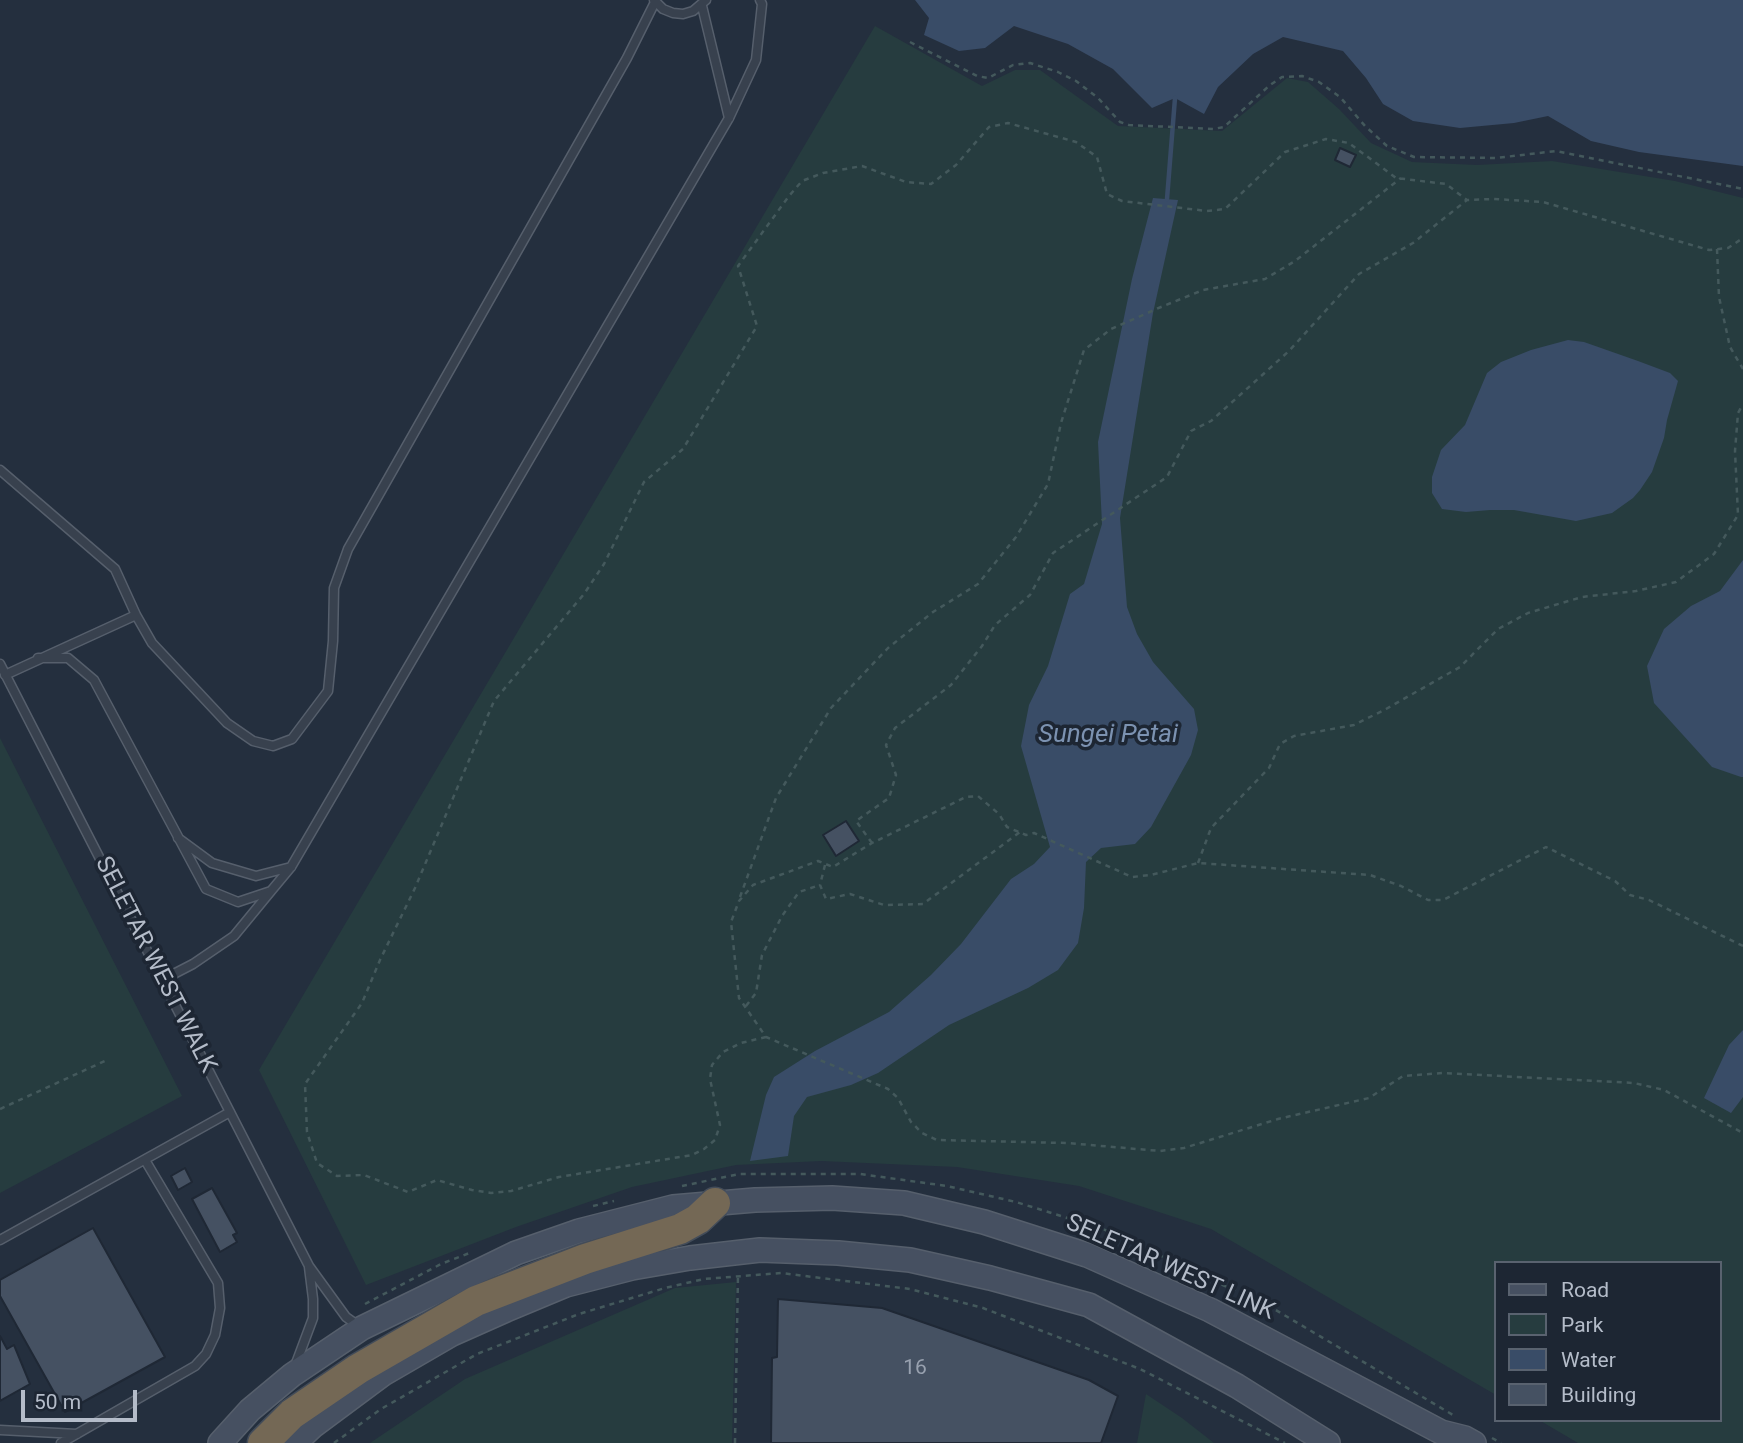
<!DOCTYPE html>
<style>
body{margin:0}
#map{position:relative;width:1743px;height:1443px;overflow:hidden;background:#242f3e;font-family:Roboto,sans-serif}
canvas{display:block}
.legend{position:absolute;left:1494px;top:1261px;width:228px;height:161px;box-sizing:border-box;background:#1d2633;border:2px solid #59626f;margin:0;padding:9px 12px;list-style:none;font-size:21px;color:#b4bcc9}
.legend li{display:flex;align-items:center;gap:14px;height:35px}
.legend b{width:35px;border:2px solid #59626f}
.scale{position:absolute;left:21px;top:1390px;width:116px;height:32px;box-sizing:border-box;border:4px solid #b4bcc9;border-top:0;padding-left:9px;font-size:21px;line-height:24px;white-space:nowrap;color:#b4bcc9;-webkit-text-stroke:5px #1d2633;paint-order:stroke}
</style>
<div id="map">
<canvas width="1743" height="1443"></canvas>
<ul class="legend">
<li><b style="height:9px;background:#465061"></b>Road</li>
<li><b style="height:19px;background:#263c3f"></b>Park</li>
<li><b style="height:19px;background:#394c67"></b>Water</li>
<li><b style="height:19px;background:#455162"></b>Building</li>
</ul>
<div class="scale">50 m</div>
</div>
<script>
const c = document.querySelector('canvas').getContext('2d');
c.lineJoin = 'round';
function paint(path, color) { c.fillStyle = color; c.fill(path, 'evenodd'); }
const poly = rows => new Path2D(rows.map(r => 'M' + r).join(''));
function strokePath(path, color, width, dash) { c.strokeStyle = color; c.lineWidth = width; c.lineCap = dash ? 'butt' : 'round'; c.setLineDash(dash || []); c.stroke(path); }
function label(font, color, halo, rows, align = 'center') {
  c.font = font + ' Roboto,sans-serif'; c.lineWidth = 7; c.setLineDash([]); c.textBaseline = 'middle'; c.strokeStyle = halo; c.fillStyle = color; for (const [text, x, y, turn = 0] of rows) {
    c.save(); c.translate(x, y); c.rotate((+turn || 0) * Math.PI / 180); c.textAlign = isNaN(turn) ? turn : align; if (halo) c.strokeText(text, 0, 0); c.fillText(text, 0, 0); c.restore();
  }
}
const green = poly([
 [875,26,982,86,1015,70,1040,70,1118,126,1222,131,1287,78,1308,82,1339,109,1371,143,1412,162,1477,165,1552,161,1675,181,1743,198,1743,1443,1578,1443,1539,1420,1720,1420,1720,1263,1496,1263,1496,1395,1211,1229,1079,1186,957,1167,821,1161,736,1165,632,1187,516,1227,366,1285,259,1070],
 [0,738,182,1096,0,1193],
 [736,1282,732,1443,370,1443,465,1379,675,1288],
 [1146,1394,1182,1418,1214,1443,1137,1443]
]);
const water = poly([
 [915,0,1743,0,1743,166,1639,152,1591,141,1548,116,1514,123,1460,128,1413,121,1383,104,1366,78,1343,51,1283,37,1253,54,1218,87,1204,114,1175,98,1152,108,1113,69,1068,44,1014,26,985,48,959,51,924,35,929,18],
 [1153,198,1178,200,1153,313,1120,518,1127,607,1137,634,1153,662,1194,709,1198,730,1191,755,1151,827,1135,844,1101,848,1086,862,1084,908,1078,943,1058,970,1028,988,949,1025,878,1073,851,1085,807,1097,794,1116,788,1156,750,1161,766,1095,774,1077,815,1051,889,1012,931,975,961,944,1011,879,1034,864,1050,847,1021,746,1029,705,1048,666,1070,594,1084,584,1102,524,1098,442,1132,279],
 [1568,340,1584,342,1638,361,1670,373,1678,381,1667,420,1664,438,1652,472,1640,490,1633,498,1612,513,1576,521,1514,510,1490,510,1466,512,1442,509,1432,493,1432,477,1441,450,1465,425,1487,373,1501,362,1531,350],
 [1743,560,1743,777,1741,777,1712,767,1654,703,1647,666,1664,629,1691,606,1720,591],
 [1743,1030,1743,1097,1731,1113,1704,1098,1729,1045]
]);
const stream = poly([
 [1167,199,1175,98]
]);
const building = poly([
 [1340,148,1356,155,1350,167,1335,160,1340,148],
 [846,821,859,841,836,856,823,835,846,821],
 [185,1168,192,1182,178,1190,171,1176,185,1168],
 [212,1188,237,1233,233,1235,237,1242,220,1252,192,1199,212,1188],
 [93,1228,165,1357,65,1412,0,1296,0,1280,93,1228],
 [778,1299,882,1308,1089,1380,1118,1396,1101,1443,771,1443,772,1358,777,1357,778,1299],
 [0,1336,7,1349,14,1345,30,1384,0,1401,0,1336]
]);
const path = poly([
 [910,42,977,76,988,78,1013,65,1030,63,1058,72,1076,81,1098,98,1120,122,1129,125,1213,129,1224,127,1270,85,1282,77,1302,76,1319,82,1340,97,1365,126,1387,146,1414,157,1496,158,1556,151,1743,189],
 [1717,249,1719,297,1730,347,1743,369],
 [872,843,856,821,889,798,896,775,886,745,895,728,951,685,982,646,995,625,1030,595,1053,553,1167,477,1191,431,1211,421,1289,351,1359,274,1413,243,1467,200,1494,199,1543,202,1709,250,1728,248,1743,238],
 [1198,863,1211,828,1269,768,1280,744,1294,736,1354,725,1386,709,1460,667,1498,629,1528,613,1582,597,1636,591,1676,582,1714,554,1738,515,1735,451,1738,413,1743,404],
 [825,865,820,885,826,899,850,894,884,905,923,904,1020,832],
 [740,897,776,798,831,708,888,648,933,612,978,584,1016,537,1048,484,1061,423,1084,350,1111,329,1161,307,1203,290,1265,279,1295,261,1401,178],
 [1743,946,1649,900,1630,895,1615,881,1546,847,1443,900,1428,900,1401,886,1370,875,1198,863,1151,875,1132,877,1034,833,1026,835,1007,827,999,814,978,796,966,797,872,843,833,867,818,861,753,885,739,901,731,922,739,998,766,1037,888,1089,898,1098,911,1122,922,1133,937,1140,1067,1143,1160,1151,1184,1148,1278,1119,1369,1098,1403,1076,1442,1073,1634,1083,1664,1090,1743,1133],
 [746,1006,756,993,762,955,782,916,799,892,820,885],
 [766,1037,741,1043,723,1052,712,1065,710,1079,720,1125,715,1140,704,1149,692,1155,559,1177,511,1191,491,1193,472,1190,437,1180,408,1192,364,1175,337,1176,317,1163,307,1132,305,1084,362,1003,380,960,415,888,494,701,584,594,604,564,644,482,683,449,757,326,738,266,789,196,802,181,823,173,862,166,906,182,931,184,956,165,989,127,1008,123,1076,142,1097,157,1107,194,1122,201,1207,211,1225,209,1285,152,1326,139,1349,143,1396,178,1446,184,1467,200],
 [0,1109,107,1060],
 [682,1186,739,1174,860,1174,947,1186,1016,1202,1103,1229,1274,1309,1453,1415],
 [593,1206,614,1201],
 [365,1304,441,1264,472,1252],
 [1492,1438,1501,1443],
 [334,1443,381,1409,477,1354,579,1314,665,1288,704,1279,781,1273,910,1289,983,1308,1140,1369,1285,1443],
 [735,1443,738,1275]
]);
const service = poly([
 [654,0,663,9,673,13,683,14,693,11,706,0],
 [702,6,729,118],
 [0,470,115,569,136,615,152,643,227,723,253,741,273,746,292,739,328,691,333,641,334,588,348,549,627,58,655,2],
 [38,658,68,658,94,680,206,889,238,902,271,891,291,867,729,118,756,60,762,4,760,0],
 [0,664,309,1266,346,1317,360,1327],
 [5,675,136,615],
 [178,838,212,863,256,876,291,867],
 [162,980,193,964,234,936,271,891],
 [0,1240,230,1112],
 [295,1366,313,1318,313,1299,309,1267],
 [0,1430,77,1434],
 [61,1443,195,1366,206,1354,215,1335,220,1308,218,1283,145,1160]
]);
const secondary = poly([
 [220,1443,250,1410,292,1375,362,1328,516,1253,579,1231,673,1207,755,1200,832,1198,904,1203,984,1222,1087,1255,1210,1310,1441,1432,1465,1438,1474,1443],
 [295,1443,313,1426,383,1374,452,1334,506,1310,566,1285,632,1268,690,1258,760,1250,838,1253,910,1260,990,1278,1089,1305,1237,1386,1328,1443]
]);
const motorway = poly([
 [263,1443,292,1414,358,1369,476,1301,585,1259,680,1229,698,1219,715,1203]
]);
const numberNames = [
 ["16",915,1369]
];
const streetNames = [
 ["SELETAR WEST WALK",155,965,63],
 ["SELETAR WEST LINK",1170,1268,24]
];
const waterNames = [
 ["Sungei Petai",1108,735]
];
paint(green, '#263c3f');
paint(water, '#394c67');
strokePath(stream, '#394c67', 4.5);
paint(building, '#455162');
strokePath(building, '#1f2835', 2);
strokePath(service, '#565f6c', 11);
strokePath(secondary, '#565f6c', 26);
strokePath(motorway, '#434c59', 33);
strokePath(path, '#44595c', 2.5, [5, 5]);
strokePath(service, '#38414e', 8);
strokePath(secondary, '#465061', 23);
strokePath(motorway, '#746855', 30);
label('21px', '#98a1af', null, numberNames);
label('24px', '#b4bcc9', '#1d2633', streetNames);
label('italic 26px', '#7c92b1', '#1d2633', waterNames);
</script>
